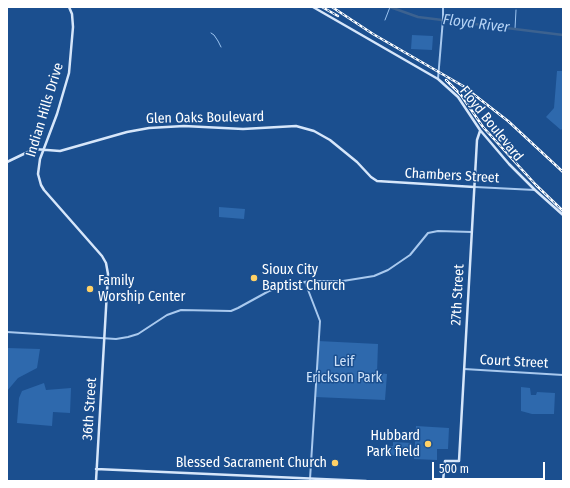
<!DOCTYPE html>
<style>
body{margin:0}
#map{position:relative;width:570px;height:488px;overflow:hidden;background:#1b4f8f;font-family:"Fira Sans Condensed",sans-serif}
canvas{display:block}
.frame{position:absolute;inset:0;border:8px solid #fff;pointer-events:none}
.scale{position:absolute;left:432px;top:462px;width:113px;height:18px;box-sizing:border-box;border:2px solid #fff;border-top:0;padding-left:5px;font-size:12px;line-height:14px;white-space:nowrap;color:#fff;-webkit-text-stroke:3px #1b4f8f;paint-order:stroke}
</style>
<div id="map">
<canvas width="570" height="488"></canvas>
<div class="frame"></div>
<div class="scale">500 m</div>
</div>
<script>
const c = document.querySelector('canvas').getContext('2d');
c.lineJoin = 'round';
function paint(path, color) { c.fillStyle = color; c.fill(path, 'evenodd'); }
const poly = rows => new Path2D(rows.map(r => 'M' + r).join(''));
function strokePath(path, color, width, dash) { c.strokeStyle = color; c.lineWidth = width; c.lineCap = dash ? 'butt' : 'round'; c.setLineDash(dash || []); c.stroke(path); }
function label(font, color, halo, rows, align = 'center') {
  c.font = font + ' "Fira Sans Condensed",sans-serif'; c.lineWidth = 3; c.setLineDash([]); c.textBaseline = 'middle'; c.strokeStyle = halo; c.fillStyle = color; for (const [text, x, y, turn = 0] of rows) {
    c.save(); c.translate(x, y); c.rotate((+turn || 0) * Math.PI / 180); c.textAlign = isNaN(turn) ? turn : align; if (halo) c.strokeText(text, 0, 0); c.fillText(text, 0, 0); c.restore();
  }
}
const green = poly([
 [412,35,433,36,432,50,411,49],
 [557,71,563,71,563,128,561,130,546,117,554,108],
 [219,207,245,209,244,219,219,217],
 [318,341,378,344,377,373,387,374,385,400,315,397],
 [7,348,40,349,37,368,18,378,7,391],
 [44,383,46,390,71,388,70,413,53,412,52,426,17,423,19,398,22,391],
 [521,387,530,388,531,395,536,395,537,392,555,393,554,414,532,414,521,411],
 [416,426,449,428,448,449,437,449,437,460,414,459],
 [393,442,412,443,411,456,383,455,384,446,393,446]
]);
const stream = poly([
 [385,20,390,7],
 [515,29,516,10],
 [211,33,214,35,218,41,221,47]
]);
const river = poly([
 [390,7,418,17,563,35]
]);
const tertiary = poly([
 [438,79,443,19,443,7],
 [475,187,535,190],
 [305,282,320,321,310,479],
 [7,332,116,339,128,337,138,334,167,315,181,310,231,311,238,308,269,291,286,285,310,281,343,281,374,276,388,270,410,255,428,233,438,231,472,232],
 [464,369,563,375]
]);
const secondary = poly([
 [69,7,72,14,73,27,69,73,57,114,40,159,38,174,41,185,44,190,102,256,106,263,108,274,96,481],
 [313,7,438,79,458,97,480,130,509,164,535,190,563,215],
 [7,162,34,149,60,151,127,132,149,128,184,126,243,129,296,126,314,131,330,140,357,162,371,177,377,181,474,187],
 [96,469,366,481],
 [443,481,445,461,459,461,477,140,480,131]
]);
const rail = poly([
 [322,7,338,16],
 [332,7,373,34,463,86,508,121,563,172],
 [446,80,461,95,483,127,536,185,563,211]
]);
const markers = [
 [254,278,4,"#ffd166"],
 [90,289,4,"#ffd166"],
 [428,444,4,"#ffd166"],
 [335,463,4,"#ffd166"]
];
const streetNames = [
 ["Indian Hills Drive",45,110,-73],
 ["Glen Oaks Boulevard",205,118,-1],
 ["Floyd Boulevard",491,124,51],
 ["Chambers Street",452,176,3],
 ["27th Street",458,295,-87],
 ["Court Street",514,362,3],
 ["36th Street",90,409,-86]
];
const poiNames = [
 ["Sioux City",262,270],
 ["Baptist Church",262,286],
 ["Family",98,281],
 ["Worship Center",98,297],
 ["Hubbard",420,436,"right"],
 ["Park field",420,452,"right"],
 ["Blessed Sacrament Church",327,463,"right"]
];
const parkNames = [
 ["Leif",344,362],
 ["Erickson Park",344,378]
];
const waterNames = [
 ["Floyd River",476,24,7]
];
paint(green, '#2e69ad');
strokePath(stream, '#9cc4f0', 1);
strokePath(river, '#3c6290', 2.5);
strokePath(tertiary, '#a9c9ee', 2);
strokePath(secondary, '#d6e6fa', 2.5);
strokePath(rail, '#fff', 2.5);
strokePath(rail, '#1b4f8f', 1, [3]);
for (const [x, y, r, color] of markers) { const dot = new Path2D(); dot.arc(x, y, r, 0, 2 * Math.PI); c.fillStyle = color; c.fill(dot); strokePath(dot, '#1b4f8f', 1.5); }
label('14px', '#fff', '#1b4f8f', streetNames);
label('14px', '#fff', '#1b4f8f', poiNames, 'left');
label('14px', '#cfe3fa', '#1b4f8f', parkNames);
label('italic 15px', '#b5d3f5', '#1b4f8f', waterNames);
</script>
